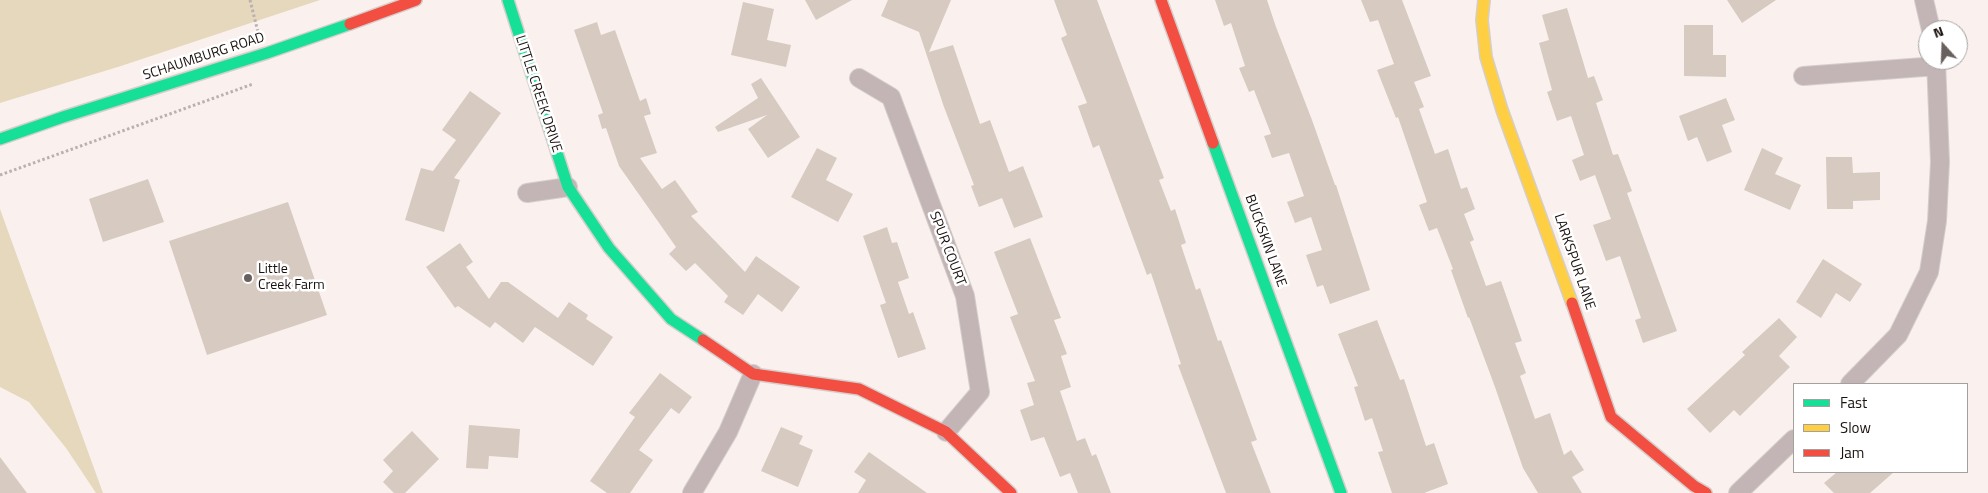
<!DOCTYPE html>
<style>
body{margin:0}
#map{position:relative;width:1988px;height:493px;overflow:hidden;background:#faf1ee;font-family:"Titillium Web",sans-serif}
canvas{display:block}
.legend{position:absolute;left:1793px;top:383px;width:175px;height:90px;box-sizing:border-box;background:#fff;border:1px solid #a3a09f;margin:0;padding:6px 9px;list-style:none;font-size:15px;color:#1a120f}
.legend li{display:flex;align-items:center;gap:10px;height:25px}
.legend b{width:25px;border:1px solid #a3a09f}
.north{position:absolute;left:1918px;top:20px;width:50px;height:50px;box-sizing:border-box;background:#fff;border:1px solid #a3a09f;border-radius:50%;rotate:340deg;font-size:14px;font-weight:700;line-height:20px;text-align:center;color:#1a120f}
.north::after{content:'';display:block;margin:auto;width:18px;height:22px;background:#68605d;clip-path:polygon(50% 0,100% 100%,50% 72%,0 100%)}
</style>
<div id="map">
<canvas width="1988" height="493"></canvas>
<ul class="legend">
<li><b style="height:6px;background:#16e098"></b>Fast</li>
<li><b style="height:6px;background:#ffcf43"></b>Slow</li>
<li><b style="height:6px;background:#f24e42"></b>Jam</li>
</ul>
<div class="north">N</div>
</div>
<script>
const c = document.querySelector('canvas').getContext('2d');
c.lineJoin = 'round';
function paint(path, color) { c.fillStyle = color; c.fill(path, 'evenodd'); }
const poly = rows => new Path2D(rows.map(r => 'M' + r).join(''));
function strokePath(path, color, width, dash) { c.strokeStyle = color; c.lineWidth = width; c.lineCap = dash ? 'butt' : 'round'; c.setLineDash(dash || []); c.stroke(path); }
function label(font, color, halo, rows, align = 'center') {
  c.font = font + ' "Titillium Web",sans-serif'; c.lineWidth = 5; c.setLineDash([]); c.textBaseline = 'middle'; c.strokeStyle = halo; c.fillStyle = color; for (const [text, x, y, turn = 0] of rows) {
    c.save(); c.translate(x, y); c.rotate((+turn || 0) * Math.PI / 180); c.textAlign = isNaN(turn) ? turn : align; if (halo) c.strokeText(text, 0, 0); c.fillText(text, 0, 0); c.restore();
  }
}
const green = poly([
 [0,0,320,0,121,66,0,103],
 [0,209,103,493,96,493,66,448,29,402,0,387]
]);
const building = poly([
 [805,0,852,0,816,20],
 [888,0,951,0,929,52,953,45,980,124,990,120,1009,172,1023,166,1043,217,1014,228,1002,198,979,207,971,186,974,185,944,107,919,32,881,16],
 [1054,0,1097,0,1164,178,1159,180,1171,211,1175,209,1186,243,1181,245,1196,290,1200,288,1218,341,1221,340,1257,440,1251,442,1271,493,1226,493,1178,365,1181,364,1151,273,1147,275,1099,145,1093,148,1078,106,1087,103,1061,38,1067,35],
 [1215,0,1267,0,1276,27,1312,120,1335,185,1336,185,1370,290,1330,304,1323,285,1317,287,1306,255,1322,250,1311,217,1295,223,1287,202,1304,196,1289,153,1272,158,1264,136,1271,134,1254,90,1249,92,1239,68,1245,66,1231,23,1224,26],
 [1361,0,1402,0,1431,76,1414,82,1424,107,1419,109,1435,154,1448,149,1461,189,1467,187,1475,209,1464,214,1474,240,1470,242,1486,286,1501,281,1522,341,1515,343,1526,373,1520,376,1535,419,1550,413,1564,455,1571,450,1584,470,1572,477,1582,493,1538,493,1523,468,1495,387,1469,317,1468,318,1451,270,1453,269,1437,228,1429,231,1419,205,1427,202,1398,117,1396,118,1377,70,1394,64,1378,20,1370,22],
 [1727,0,1776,0,1742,23],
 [743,2,774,9,767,40,791,45,786,67,731,55],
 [1567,8,1588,78,1594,76,1603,100,1596,103,1613,155,1618,154,1632,191,1627,193,1677,331,1643,343,1635,320,1641,318,1620,256,1606,261,1593,225,1611,219,1595,175,1580,181,1572,160,1584,155,1571,116,1557,121,1547,92,1552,90,1539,43,1549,40,1542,15],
 [597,22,601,35,615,30,640,101,646,98,651,114,644,116,657,153,640,158,662,189,675,180,698,212,691,216,745,272,756,256,800,287,782,312,758,294,743,315,724,302,728,296,695,263,686,271,669,254,676,247,619,166,606,128,602,129,598,115,603,113,574,30],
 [1684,25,1713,25,1713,55,1726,55,1726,77,1684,76],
 [761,78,800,137,768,158,748,129,767,115,718,132,715,127,758,98,751,84],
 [470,91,501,113,454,178,460,180,444,232,405,220,421,168,433,171,456,140,442,130],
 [1726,98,1735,120,1722,125,1732,152,1707,162,1697,137,1688,141,1679,116],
 [817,148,837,158,826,180,853,194,838,222,791,197],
 [1762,148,1783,158,1775,174,1801,185,1790,210,1744,190],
 [1826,157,1852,157,1853,173,1880,172,1880,200,1853,201,1853,209,1827,209],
 [148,179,164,222,103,242,89,199],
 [288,202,327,315,207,355,169,241],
 [887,227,892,243,897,242,909,278,898,282,909,314,913,312,926,349,898,358,880,305,886,303,863,236],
 [1030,238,1061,318,1054,320,1067,354,1061,356,1071,387,1060,391,1077,441,1085,438,1092,456,1096,454,1111,493,1078,493,1070,473,1060,477,1044,437,1031,441,1020,410,1034,405,1027,383,1035,381,1010,317,1018,314,994,252],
 [460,243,473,262,466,267,489,299,501,282,508,282,558,318,569,302,588,315,586,319,613,337,593,366,535,327,523,343,495,322,490,328,458,306,455,308,426,267],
 [1823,259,1862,284,1850,302,1836,293,1821,318,1796,302],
 [1779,318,1797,337,1779,356,1790,367,1740,416,1734,410,1710,433,1687,409,1745,355,1742,352],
 [1377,320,1400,380,1404,379,1426,446,1434,443,1448,484,1424,493,1392,493,1378,452,1383,451,1372,418,1365,421,1354,387,1358,386,1338,334],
 [660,373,692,397,679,414,671,408,639,450,653,460,630,493,607,493,590,481,635,417,629,413],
 [469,425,520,429,518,458,489,456,488,469,466,468],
 [781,427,803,436,799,444,813,450,798,487,761,471],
 [412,431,439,459,405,493,394,493,383,482,393,471,383,460],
 [869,452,927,493,858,493,866,480,854,472],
 [0,457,27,493,0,493],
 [1837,472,1894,472,1870,493,1834,493,1824,483]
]);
const path = poly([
 [250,0,258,32],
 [0,175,253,84]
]);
const street = poly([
 [1924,0,1931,30],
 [1803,76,1937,66],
 [859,78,891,97,965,296,980,392,946,432],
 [527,193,568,187],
 [1850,384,1898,335,1929,272,1937,221,1940,162,1936,60],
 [692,493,728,432,753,374],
 [1738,493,1794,439]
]);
const fast = poly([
 [508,0,568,187,609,248,671,319,703,340],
 [0,139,63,117,267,53,350,24],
 [1213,143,1341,493]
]);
const slow = poly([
 [1484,0,1482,20,1486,57,1502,110,1572,303]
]);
const jam = poly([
 [1161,0,1213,143],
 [350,24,416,0],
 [1572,303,1611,417,1694,486,1706,493],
 [703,340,753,374,859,389,946,432,1011,493]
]);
const markers = [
 [248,278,5,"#68605d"]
];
const streetNames = [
 ["SCHAUMBURG ROAD",204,57,-18],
 ["LITTLE CREEK DRIVE",538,94,72],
 ["BUCKSKIN LANE",1265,241,70],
 ["SPUR COURT",947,249,69],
 ["LARKSPUR LANE",1574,262,71]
];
const poiNames = [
 ["Little",258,270],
 ["Creek Farm",258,286]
];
paint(green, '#e6d8bc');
paint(building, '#d7cac1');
strokePath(street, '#d5cecb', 20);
strokePath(fast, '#d5cecb', 14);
strokePath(slow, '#d5cecb', 14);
strokePath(jam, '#d5cecb', 14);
strokePath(path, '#bbafb0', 3, [2.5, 2.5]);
strokePath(street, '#c3b5b6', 18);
strokePath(fast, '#16e098', 11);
strokePath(slow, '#ffcf43', 11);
strokePath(jam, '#f24e42', 11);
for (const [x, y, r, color] of markers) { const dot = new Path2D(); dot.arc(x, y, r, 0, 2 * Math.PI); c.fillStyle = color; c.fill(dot); strokePath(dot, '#fff', 2); }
label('14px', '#1a120f', '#fff', streetNames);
label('14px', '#1a120f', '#fff', poiNames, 'left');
</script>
